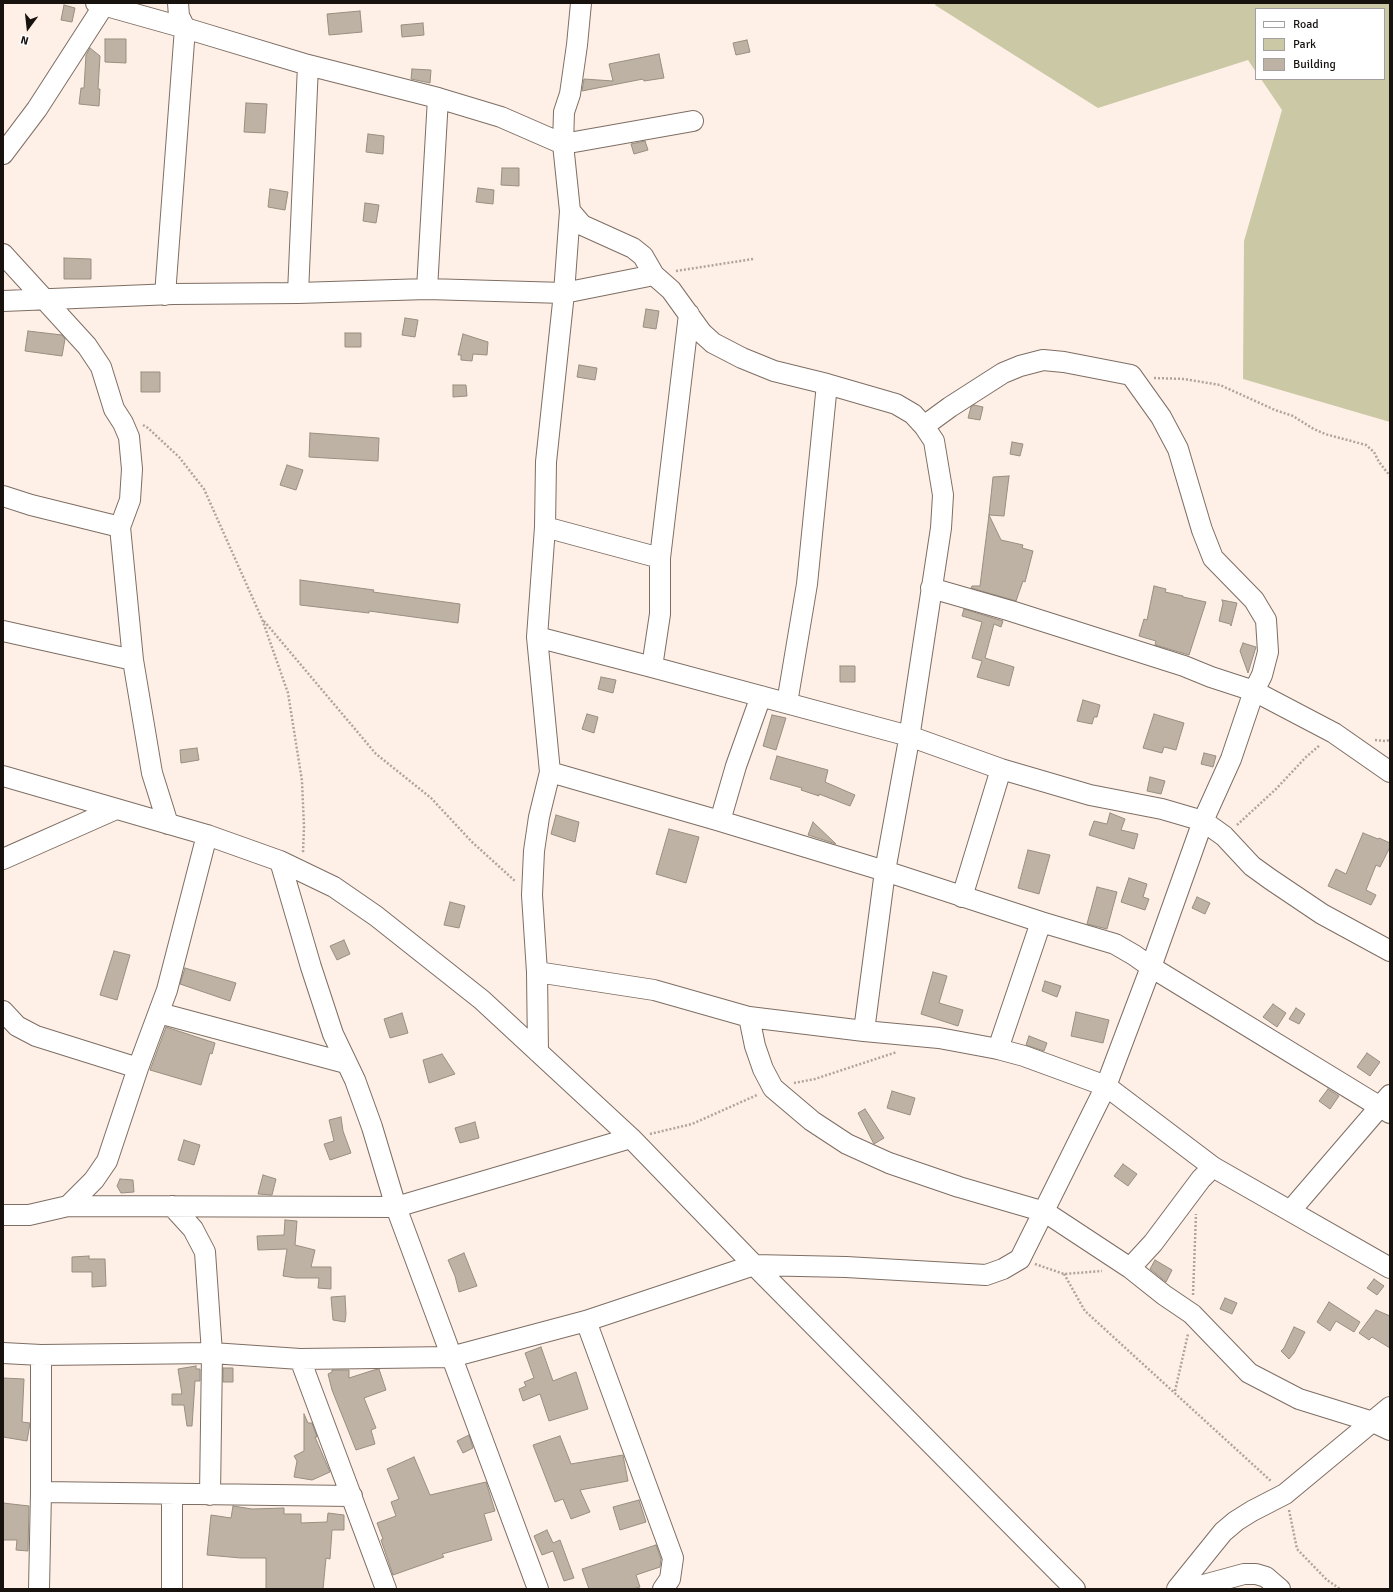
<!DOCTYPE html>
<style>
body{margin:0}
#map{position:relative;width:1393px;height:1592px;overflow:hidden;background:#fef0e7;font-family:Signika,sans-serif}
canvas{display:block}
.frame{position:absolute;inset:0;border:4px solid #18120e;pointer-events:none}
.legend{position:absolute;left:1255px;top:8px;width:130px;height:72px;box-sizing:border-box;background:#fff;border:1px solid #a3a09f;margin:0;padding:5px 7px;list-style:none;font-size:12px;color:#18120e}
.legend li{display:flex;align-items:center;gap:8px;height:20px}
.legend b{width:20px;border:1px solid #a3a09f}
.north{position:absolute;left:8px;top:8px;width:40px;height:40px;-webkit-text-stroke:3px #fff;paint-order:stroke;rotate:195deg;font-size:11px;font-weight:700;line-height:16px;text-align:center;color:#18120e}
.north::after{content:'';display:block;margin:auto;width:14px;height:18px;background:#18120e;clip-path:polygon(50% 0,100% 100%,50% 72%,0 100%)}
</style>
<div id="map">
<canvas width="1393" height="1592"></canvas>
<div class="frame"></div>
<ul class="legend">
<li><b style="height:5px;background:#fff"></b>Road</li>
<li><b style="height:11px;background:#cbc8a5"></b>Park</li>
<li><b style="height:11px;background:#bdb2a3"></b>Building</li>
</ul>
<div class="north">N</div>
</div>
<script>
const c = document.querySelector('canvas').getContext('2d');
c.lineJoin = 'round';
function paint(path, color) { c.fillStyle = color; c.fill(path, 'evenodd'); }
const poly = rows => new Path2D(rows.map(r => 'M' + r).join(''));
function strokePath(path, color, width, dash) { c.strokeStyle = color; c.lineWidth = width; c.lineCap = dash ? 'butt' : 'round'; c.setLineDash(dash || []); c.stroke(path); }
const green = poly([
 [936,3,1390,3,1390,422,1243,379,1244,241,1282,110,1261,79,1384,79,1384,9,1256,9,1256,72,1248,60,1098,108,935,5]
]);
const building = poly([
 [64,5,75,8,72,22,61,20,64,5],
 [360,11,362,32,329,35,327,14,360,11],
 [423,23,424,35,402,37,401,25,423,23],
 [105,39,126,39,126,63,105,62,105,39],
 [747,40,750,52,736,55,733,43,747,40],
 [90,48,100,56,98,89,100,89,99,106,79,104,81,88,84,88,86,55,90,48],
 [659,54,664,78,644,81,643,79,582,91,584,79,613,81,609,64,659,54],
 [412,69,431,70,430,83,411,79,412,69],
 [246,103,267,104,265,133,244,132,246,103],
 [368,134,384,136,383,154,366,152,368,134],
 [645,141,648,150,634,154,631,144,645,141],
 [502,168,519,168,519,186,501,185,502,168],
 [478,188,494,190,493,204,476,202,478,188],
 [270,189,288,192,285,210,268,207,270,189],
 [365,203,379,205,376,223,363,221,365,203],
 [64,258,91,259,91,279,64,279,64,258],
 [646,309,659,311,656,329,643,327,646,309],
 [405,318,418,320,415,337,402,335,405,318],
 [28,331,62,335,65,339,62,356,25,351,28,331],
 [345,333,361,333,361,347,345,347,345,333],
 [463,334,488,342,487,355,473,354,472,361,461,360,461,355,458,355,463,334],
 [579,365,597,368,595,380,577,377,579,365],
 [141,372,160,372,160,392,141,392,141,372],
 [453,385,466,385,467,396,453,397,453,385],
 [974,405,983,407,980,420,968,418,971,407,974,405],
 [310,433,379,438,378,461,309,457,310,433],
 [1012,442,1023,444,1020,456,1010,454,1012,442],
 [287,465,303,470,296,490,280,485,287,465],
 [1009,476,1004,516,989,515,993,477,1009,476],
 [989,515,1001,540,1023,545,1022,548,1033,551,1025,582,1023,581,1016,601,971,588,972,586,980,586,989,515],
 [300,580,374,590,373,592,460,604,458,623,369,611,369,613,300,605,300,580],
 [1154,586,1166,589,1165,592,1183,596,1183,597,1206,602,1189,655,1155,645,1156,641,1139,636,1144,619,1147,620,1154,586],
 [1222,600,1237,603,1231,626,1230,624,1219,621,1223,603,1222,600],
 [964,609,1003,621,1001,627,994,624,985,658,1014,667,1009,686,977,677,982,661,972,658,982,622,962,616,964,609],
 [1243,643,1256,647,1248,673,1240,651,1243,643],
 [840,666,855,666,855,682,840,682,840,666],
 [601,677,616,680,613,693,598,689,601,677],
 [1083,700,1100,705,1097,717,1094,717,1092,724,1077,721,1083,700],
 [587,714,598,717,594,733,582,729,587,714],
 [1154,714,1184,723,1176,750,1164,747,1162,753,1143,748,1154,714],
 [772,715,786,718,776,750,763,746,772,715],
 [197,748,199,760,181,763,180,750,197,748],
 [1204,753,1216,756,1213,767,1201,764,1204,753],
 [777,756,828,770,825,782,855,795,850,806,819,794,819,796,801,790,802,788,770,779,777,756],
 [1150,777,1165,781,1161,794,1147,791,1150,777],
 [1110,813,1125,819,1121,830,1138,834,1134,849,1089,835,1094,821,1107,824,1110,813],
 [556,815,579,822,575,842,551,834,556,815],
 [813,822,836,844,808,835,813,822],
 [669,829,699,837,686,883,656,874,669,829],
 [1363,833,1378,839,1379,838,1390,843,1390,847,1380,867,1376,865,1366,890,1376,895,1371,905,1328,886,1336,869,1346,874,1363,833],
 [1028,850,1050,855,1039,894,1018,888,1028,850],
 [1129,878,1147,884,1143,897,1149,899,1145,910,1121,902,1129,878],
 [1097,887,1117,892,1107,929,1087,924,1097,887],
 [1197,897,1210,903,1205,914,1192,908,1197,897],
 [450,902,465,906,459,928,444,925,450,902],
 [344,940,350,954,337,960,330,946,344,940],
 [114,951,130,955,117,1000,100,995,114,951],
 [185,968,236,983,230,1001,180,984,185,968],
 [933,972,947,976,939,1003,963,1010,958,1026,921,1014,933,972],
 [1045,981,1061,986,1057,997,1042,991,1045,981],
 [1273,1004,1286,1013,1277,1027,1263,1017,1273,1004],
 [1296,1008,1305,1014,1299,1024,1289,1019,1296,1008],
 [1076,1012,1109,1020,1103,1043,1071,1036,1076,1012],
 [402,1013,408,1033,390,1038,384,1019,402,1013],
 [166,1027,215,1043,212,1054,210,1053,201,1085,150,1070,166,1027],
 [1029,1036,1047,1043,1044,1051,1026,1045,1029,1036],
 [1367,1053,1380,1062,1370,1076,1357,1067,1367,1053],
 [442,1054,455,1074,429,1083,423,1060,442,1054],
 [1328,1089,1339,1096,1330,1109,1319,1101,1328,1089],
 [892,1091,915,1098,910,1115,887,1108,892,1091],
 [865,1109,884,1138,874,1144,858,1113,865,1109],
 [341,1117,343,1131,351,1153,330,1160,324,1144,334,1141,329,1120,341,1117],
 [475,1122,479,1138,460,1143,455,1128,475,1122],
 [184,1140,200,1145,194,1165,178,1160,184,1140],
 [1123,1164,1137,1174,1128,1186,1114,1176,1123,1164],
 [263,1175,276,1179,272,1195,258,1194,263,1175],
 [120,1179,133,1180,134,1192,121,1193,117,1186,120,1179],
 [285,1220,297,1221,295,1245,315,1250,311,1267,331,1267,331,1289,318,1288,319,1278,296,1278,283,1276,287,1249,258,1250,257,1236,284,1235,285,1220],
 [464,1253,477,1286,459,1292,455,1276,448,1260,464,1253],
 [89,1256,89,1259,105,1259,106,1286,92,1287,92,1272,72,1272,72,1257,89,1256],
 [1155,1260,1172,1270,1166,1282,1150,1269,1155,1260],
 [1374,1279,1384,1286,1377,1295,1367,1288,1374,1279],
 [345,1296,346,1314,345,1322,333,1320,331,1297,345,1296],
 [1225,1298,1237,1303,1232,1314,1220,1309,1225,1298],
 [1329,1302,1360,1322,1354,1332,1336,1321,1330,1331,1317,1322,1329,1302],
 [1376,1310,1390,1316,1390,1348,1372,1337,1369,1340,1359,1333,1376,1310],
 [1294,1327,1305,1332,1294,1353,1289,1359,1281,1351,1284,1348,1294,1327],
 [541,1347,553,1381,576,1372,588,1409,549,1421,540,1394,523,1401,519,1389,526,1386,524,1382,534,1378,525,1353,541,1347],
 [196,1366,196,1369,200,1369,200,1381,195,1381,192,1426,187,1426,184,1405,172,1405,172,1394,182,1394,178,1369,196,1366],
 [223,1368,233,1368,233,1382,223,1382,223,1368],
 [379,1369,386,1390,364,1398,376,1428,371,1430,375,1444,356,1450,332,1390,328,1374,332,1372,332,1370,349,1370,349,1378,374,1370,379,1369],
 [3,1378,24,1379,22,1422,30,1423,27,1441,3,1437,3,1378],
 [304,1414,308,1423,312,1423,317,1437,315,1437,330,1472,312,1480,294,1477,297,1461,294,1456,304,1451,304,1414],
 [469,1435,473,1448,463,1453,457,1441,469,1435],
 [560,1436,571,1464,623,1455,628,1481,580,1490,590,1512,571,1519,563,1499,555,1502,533,1445,560,1436],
 [414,1457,430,1495,486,1482,495,1511,484,1514,492,1540,442,1554,444,1557,393,1575,381,1540,383,1539,377,1523,396,1516,391,1502,399,1499,387,1469,414,1457],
 [639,1500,646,1522,620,1530,613,1507,639,1500],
 [3,1503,29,1506,28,1551,16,1550,17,1540,3,1540,3,1503],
 [233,1506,252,1509,284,1508,284,1514,301,1514,301,1523,327,1522,328,1513,344,1515,344,1530,332,1530,330,1559,326,1558,323,1589,266,1589,266,1558,241,1558,207,1555,211,1515,231,1518,233,1506],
 [547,1530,553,1543,560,1540,574,1578,564,1581,553,1551,542,1555,534,1536,547,1530],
 [656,1545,661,1559,660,1567,636,1575,640,1587,633,1589,589,1589,582,1569,656,1545]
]);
const path = poly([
 [676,271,753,259],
 [1154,378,1184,379,1220,385,1275,410,1293,416,1312,428,1325,434,1366,445,1374,452,1379,462,1390,476],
 [143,425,148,428,179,457,204,489,262,619,288,693,302,781,304,827,303,853],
 [264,621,376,754,431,798,472,842,515,881],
 [1375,740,1385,741,1390,740],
 [1237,825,1276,789,1306,757,1320,745],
 [794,1083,815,1079,897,1052],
 [650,1134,692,1124,757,1095],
 [1035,1264,1064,1274,1102,1271],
 [1064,1274,1085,1311,1272,1482],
 [1193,1295,1196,1214],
 [1175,1391,1188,1334],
 [1289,1510,1297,1549,1327,1580,1340,1589]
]);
const minor = poly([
 [96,3,185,28,308,65,438,98,501,117,563,144,693,121],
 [3,154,37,109,104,5],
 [570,211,582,225,633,248,643,256,654,275,671,290,702,333,713,343,742,358,774,371,827,384,896,404,913,414,924,426,934,441,943,495,941,528,908,745,885,871,864,1031],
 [3,254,87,346,101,367,114,409,123,423,129,437,132,469,130,500,120,527,125,578,133,660,152,773,168,824],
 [427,289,438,98],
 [298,293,308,65],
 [165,295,185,28,179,16,178,3],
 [3,301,173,294,298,293,427,289,564,293,654,275],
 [3,496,31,505,120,527],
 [545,527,660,558,689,314],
 [931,588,1011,611,1184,666,1211,677,1254,691,1334,733,1390,772],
 [3,631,133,660],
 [537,637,652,667,909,736,1001,769,1090,795,1162,809,1203,821,1224,836,1252,866,1270,879,1322,914,1390,951],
 [652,667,660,614,660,558],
 [787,703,807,584,827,384],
 [550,772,720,821,736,766,761,696],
 [3,776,207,835,280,861,334,887,376,916,482,1000,631,1138,754,1265,1075,1589],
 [720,821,885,871,1041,922,1115,944,1134,955,1151,967,1390,1113],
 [3,859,116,809],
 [280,861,311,967,333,1034,355,1080,372,1127,396,1207,538,1589],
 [962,897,1001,769],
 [537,972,654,990,749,1017,864,1031,939,1038,998,1049,1024,1056,1106,1086,1213,1167,1390,1268],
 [3,1011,17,1026,36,1036,138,1068],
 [159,1013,346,1063],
 [749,1017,755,1046,763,1069,773,1088,812,1121,847,1144,889,1163,959,1187,1045,1212,1130,1268,1164,1295,1192,1314,1249,1373,1299,1399,1373,1422,1390,1430],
 [998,1049,1041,922],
 [538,1052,537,972,532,895,534,851,539,817,550,772,537,637,545,527,546,462,564,293,570,211,563,144,564,112,570,94,577,45,581,3],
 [68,1206,94,1180,107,1161,138,1068,167,990,207,835],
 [172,1206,193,1229,205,1252,212,1353,210,1495],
 [1291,1210,1390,1095],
 [3,1215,29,1215,68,1206,396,1207,631,1138],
 [1130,1268,1153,1243,1201,1179,1213,1167],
 [586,1321,673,1558,670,1579,663,1589],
 [3,1353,41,1355,41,1492,39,1589],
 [41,1355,212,1353,300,1359,451,1357,586,1321,754,1265,846,1267,986,1275,1003,1269,1020,1259,1106,1086,1151,967,1203,821,1231,759,1254,691,1262,675,1268,652,1266,620,1254,600,1213,558,1202,530,1178,449,1161,417,1131,375,1064,362,1043,360,1020,366,1003,373,950,407,924,426],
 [300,1359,386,1589],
 [41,1492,352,1496],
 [172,1495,172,1589],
 [1177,1589,1223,1532,1236,1521,1252,1511,1285,1494,1390,1407],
 [1189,1589,1244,1574,1256,1574,1266,1577,1280,1589]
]);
paint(green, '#cbc8a5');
paint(building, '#bdb2a3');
strokePath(building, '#988f80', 1);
strokePath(minor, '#7e6e64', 22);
strokePath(path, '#afa49c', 2.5, [2, 2]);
strokePath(minor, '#fff', 20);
</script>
